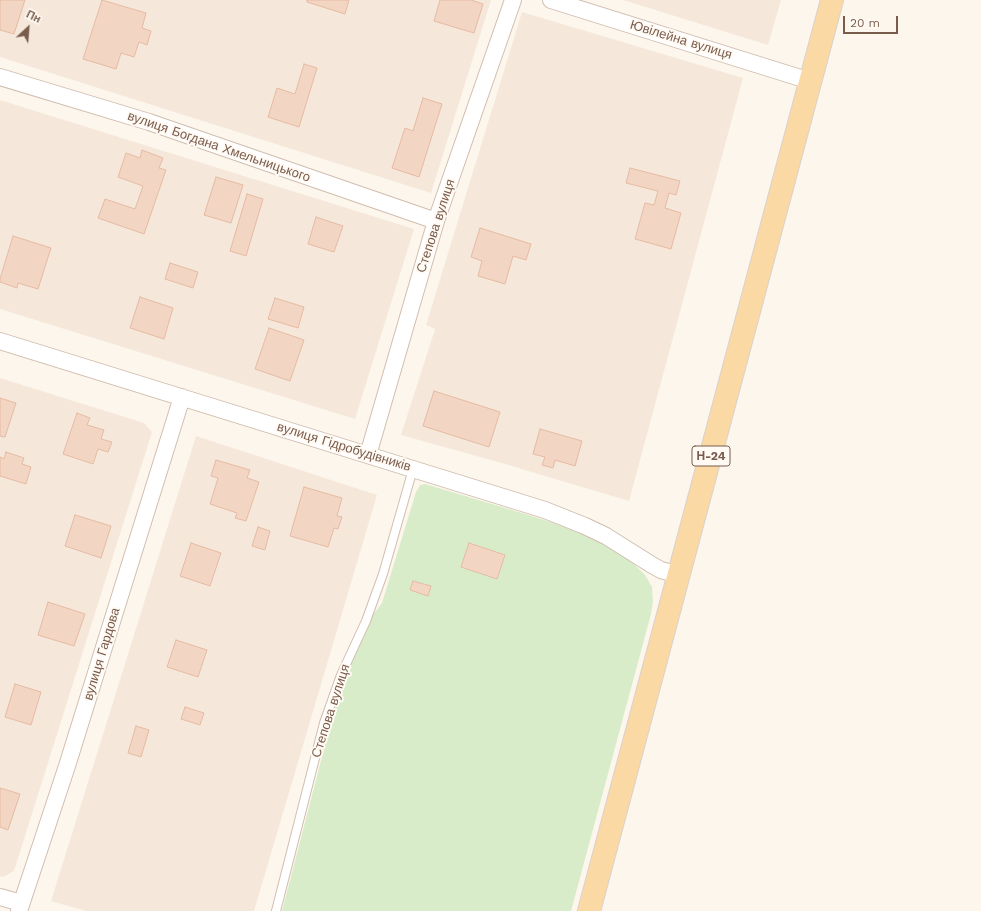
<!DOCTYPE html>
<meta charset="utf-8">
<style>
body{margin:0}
#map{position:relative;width:981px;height:911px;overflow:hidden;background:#fdf6ec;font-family:"Work Sans",sans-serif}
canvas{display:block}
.north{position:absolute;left:8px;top:8px;width:40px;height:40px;-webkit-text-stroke:3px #fffaf3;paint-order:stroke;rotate:26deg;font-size:11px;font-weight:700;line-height:16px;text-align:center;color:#7a5c4d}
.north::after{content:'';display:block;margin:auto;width:14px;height:18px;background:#7a5c4d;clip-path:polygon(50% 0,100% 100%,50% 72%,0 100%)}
.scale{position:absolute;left:843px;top:16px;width:55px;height:18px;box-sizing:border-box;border:2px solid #7a5c4d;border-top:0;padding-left:5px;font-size:12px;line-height:14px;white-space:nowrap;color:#7a5c4d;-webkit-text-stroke:3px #fffaf3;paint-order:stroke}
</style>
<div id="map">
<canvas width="981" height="911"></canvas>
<div class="north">Пн</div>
<div class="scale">20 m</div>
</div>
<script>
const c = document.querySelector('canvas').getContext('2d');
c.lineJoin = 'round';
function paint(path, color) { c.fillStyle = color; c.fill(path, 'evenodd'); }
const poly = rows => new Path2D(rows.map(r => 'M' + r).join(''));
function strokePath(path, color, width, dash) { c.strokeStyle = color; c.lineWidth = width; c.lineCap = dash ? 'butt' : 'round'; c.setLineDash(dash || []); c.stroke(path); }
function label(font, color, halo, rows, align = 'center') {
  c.font = font + ' "Work Sans",sans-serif'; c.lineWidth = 4; c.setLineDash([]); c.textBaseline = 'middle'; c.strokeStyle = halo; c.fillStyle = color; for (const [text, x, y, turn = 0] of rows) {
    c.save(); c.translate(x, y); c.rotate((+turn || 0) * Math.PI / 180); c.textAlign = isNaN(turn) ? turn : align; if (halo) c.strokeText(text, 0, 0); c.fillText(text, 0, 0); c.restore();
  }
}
const residential = poly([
 [0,0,491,0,431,193,0,57],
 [623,0,781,0,768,45],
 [522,12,743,78,629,501,498,462,401,435,435,329,426,325],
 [0,100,414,229,355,419,0,309],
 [0,378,144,423,152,432,14,871,3,877,0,876],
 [196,436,377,495,254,911,86,911,51,901]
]);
const green = poly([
 [425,484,532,516,578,531,607,545,630,560,645,575,652,587,653,601,651,614,571,911,282,911,337,699,356,650,372,616,382,603,416,492,420,485]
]);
const building = poly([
 [0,0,25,0,14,34,0,30,0,0],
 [102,0,146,13,142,28,151,31,147,45,139,42,134,57,121,53,116,69,83,59,102,0],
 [307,0,349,0,345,14,307,2,307,0],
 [440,0,471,0,483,4,474,33,434,21,440,0],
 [304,64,317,68,299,127,268,117,277,88,295,94,304,64],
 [423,98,442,104,419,177,392,168,405,128,413,131,423,98],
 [142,150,163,158,159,168,166,170,144,234,98,218,105,199,135,209,143,186,118,177,126,153,140,158,142,150],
 [630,168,680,181,676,195,669,193,665,208,681,213,671,249,635,239,645,203,654,205,658,191,626,183,630,168],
 [216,177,243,185,231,223,204,215,216,177],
 [247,194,263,199,246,256,230,251,247,194],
 [316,217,343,226,334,252,308,244,316,217],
 [480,228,531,244,526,260,513,256,505,284,478,276,482,261,471,257,480,228],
 [13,236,51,248,38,289,18,283,17,288,0,282,0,279,13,236],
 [170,263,198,272,193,288,165,279,170,263],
 [140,297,173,308,164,339,130,328,140,297],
 [275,298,304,307,298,328,268,319,275,298],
 [269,328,304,340,290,381,255,369,269,328],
 [434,391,500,412,489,447,423,426,434,391],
 [0,398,16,403,5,437,0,436,0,398],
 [77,413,90,418,87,425,104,430,101,439,112,442,108,452,98,449,93,464,63,454,77,413],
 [540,429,582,441,575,466,555,460,553,468,542,465,545,457,533,454,540,429],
 [6,452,24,458,22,464,31,467,26,484,0,476,0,457,4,459,6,452],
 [216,460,250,470,247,478,259,482,246,521,235,518,237,513,210,504,218,478,211,476,216,460],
 [304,487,342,498,337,516,342,517,338,529,334,528,328,547,290,536,304,487],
 [75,515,111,526,101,558,65,546,75,515],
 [258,527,270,531,265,550,252,546,258,527],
 [191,543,221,553,210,586,180,576,191,543],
 [469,543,505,555,497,579,461,567,469,543],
 [413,581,431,586,428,596,410,590,413,581],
 [48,602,85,614,74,646,38,635,48,602],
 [176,640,207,650,198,677,167,667,176,640],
 [15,684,41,692,31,725,5,717,15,684],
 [185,707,204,713,200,725,181,719,185,707],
 [136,726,149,730,141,757,128,753,136,726],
 [0,788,20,794,8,830,0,827,0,788]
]);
const service = poly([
 [276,911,324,723,341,675,366,621,383,574,413,469]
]);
const minor = poly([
 [551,0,810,81],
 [0,77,149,122,436,221],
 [0,341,545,510,585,526,606,536,652,565,661,570,679,575],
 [368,455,436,221,513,0],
 [0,897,21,903],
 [19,911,67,766,182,397]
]);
const primary = poly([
 [589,911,832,0]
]);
const shields = [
 [711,456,38]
];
const shieldNames = [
 ["Н-24",711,456]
];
const streetNames = [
 ["Ювілейна вулиця",681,40,17],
 ["вулиця Богдана Хмельницького",219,147,19],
 ["Степова вулиця",436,226,-72],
 ["вулиця Гідробудівників",344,447,17],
 ["вулиця Гардова",102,654,-73],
 ["Степова вулиця",331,711,-72]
];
paint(residential, '#f5e8da');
paint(green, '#d8ecc9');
paint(building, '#f3d5c3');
strokePath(building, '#e6bba3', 1);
strokePath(service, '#d1beb0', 10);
strokePath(minor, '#d1beb0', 18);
strokePath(primary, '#dad1cd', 24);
strokePath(service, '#fff', 8);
strokePath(minor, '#fff', 16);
strokePath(primary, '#fbd9a5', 22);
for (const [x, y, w] of shields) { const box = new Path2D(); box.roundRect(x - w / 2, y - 10, w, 20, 3); c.fillStyle = '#fffaf3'; c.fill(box); strokePath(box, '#7a5c4d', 1); }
label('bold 12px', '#7a5c4d', null, shieldNames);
label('13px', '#7a5c4d', '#fffaf3', streetNames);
</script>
